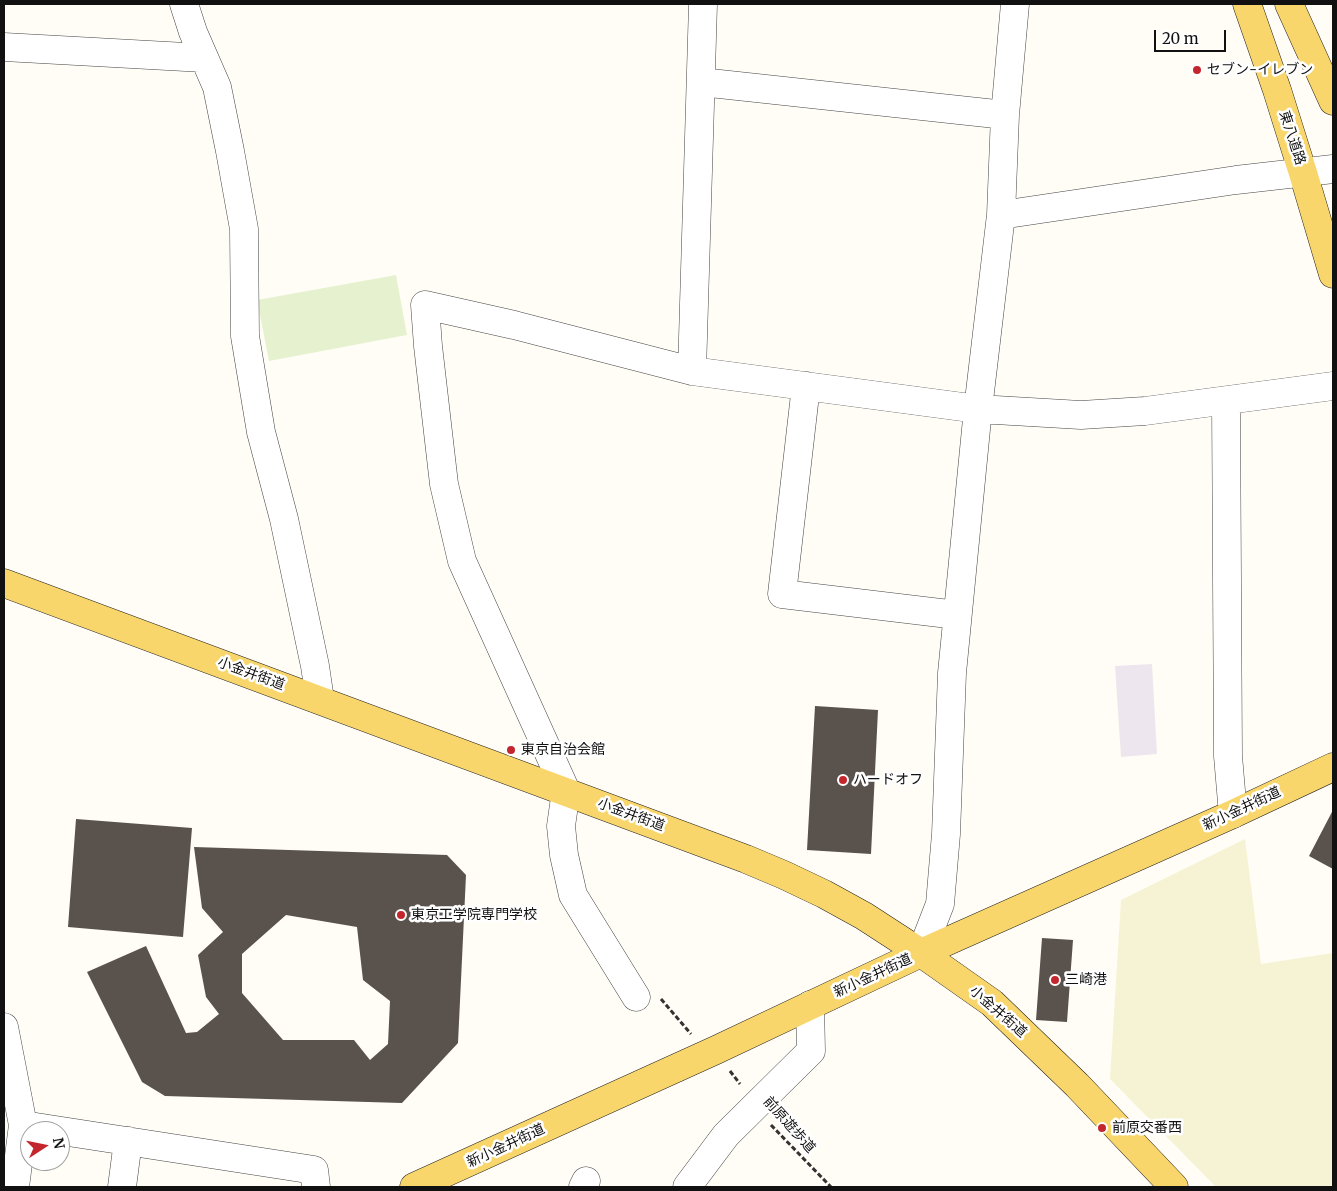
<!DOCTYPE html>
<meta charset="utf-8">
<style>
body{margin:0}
#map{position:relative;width:1337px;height:1191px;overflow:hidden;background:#fffdf5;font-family:Merriweather,serif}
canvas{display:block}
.frame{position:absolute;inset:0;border:5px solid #111;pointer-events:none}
.north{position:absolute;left:20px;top:1121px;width:50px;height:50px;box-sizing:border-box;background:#fff;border:1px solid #a0a0a0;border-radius:50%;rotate:79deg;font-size:14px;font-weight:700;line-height:20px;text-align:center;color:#111}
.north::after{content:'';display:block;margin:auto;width:18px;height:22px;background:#c4262e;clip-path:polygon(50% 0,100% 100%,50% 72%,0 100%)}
.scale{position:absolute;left:1154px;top:30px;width:72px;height:22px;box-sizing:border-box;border:2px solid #111;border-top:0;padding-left:6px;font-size:15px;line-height:18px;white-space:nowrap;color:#111;-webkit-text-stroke:4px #fff;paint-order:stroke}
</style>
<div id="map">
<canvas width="1337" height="1191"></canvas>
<div class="frame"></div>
<div class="north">N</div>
<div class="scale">20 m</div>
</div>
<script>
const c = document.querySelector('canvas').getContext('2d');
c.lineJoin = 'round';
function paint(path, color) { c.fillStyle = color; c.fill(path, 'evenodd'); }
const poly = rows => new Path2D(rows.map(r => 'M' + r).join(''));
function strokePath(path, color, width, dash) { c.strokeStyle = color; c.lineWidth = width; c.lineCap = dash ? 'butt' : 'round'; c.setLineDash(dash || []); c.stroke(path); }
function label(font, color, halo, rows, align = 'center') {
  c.font = font + ' Merriweather,"Noto Sans JP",serif'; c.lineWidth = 5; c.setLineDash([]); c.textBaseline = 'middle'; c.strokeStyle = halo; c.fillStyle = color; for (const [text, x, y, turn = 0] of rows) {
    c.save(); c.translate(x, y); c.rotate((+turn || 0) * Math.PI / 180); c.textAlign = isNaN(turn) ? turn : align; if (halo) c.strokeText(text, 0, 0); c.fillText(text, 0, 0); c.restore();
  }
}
const industrial = poly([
 [1152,664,1157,754,1121,757,1115,666]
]);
const farmland = poly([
 [1245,839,1261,964,1333,953,1333,1187,1216,1187,1110,1079,1121,900]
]);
const pitch = poly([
 [396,275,407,335,269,361,257,300]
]);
const building = poly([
 [815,706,878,710,871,854,807,850],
 [1333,810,1333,869,1309,856],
 [76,819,192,828,183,937,68,927],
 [194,847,447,855,466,875,458,1043,402,1103,165,1096,142,1082,87,972,146,946,186,1033,197,1032,219,1014,206,997,198,955,223,932,202,908],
 [286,915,357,927,363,980,390,1001,388,1044,370,1060,354,1040,283,1040,242,993,242,954],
 [1042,938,1073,940,1067,1022,1036,1020]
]);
const path = poly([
 [661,999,691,1034],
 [730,1071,740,1084],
 [771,1125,831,1187]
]);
const minor = poly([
 [184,4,193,32,217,87,230,151,244,229,245,336,261,432,284,519,315,666,320,700],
 [4,47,204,58],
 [701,82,1005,115],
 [1001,215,1236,180,1333,169],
 [692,371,703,4],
 [806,386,782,594,957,615],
 [1226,401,1228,756,1233,814],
 [921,953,940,904,946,834,952,673,978,409,1001,215,1005,115,1015,4],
 [636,997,573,895,564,855,561,826,566,791,462,561,444,484,428,346,425,305,514,325,692,371,978,409,1081,415,1145,411,1333,386],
 [4,1027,23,1125,15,1187],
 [23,1125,314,1170,316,1187],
 [122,1187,128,1141],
 [583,1187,586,1181],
 [687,1187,726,1135,811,1051,810,1005]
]);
const major = poly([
 [1247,4,1277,90,1303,173,1333,274],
 [1289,4,1333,101],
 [4,583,746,859,784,875,824,894,864,916,921,953,992,1003,1077,1085,1174,1187],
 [414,1187,716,1050,921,953,1233,814,1333,767]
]);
const markers = [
 [1197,70,5,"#c4262e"],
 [511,750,5,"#c4262e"],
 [843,780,5,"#c4262e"],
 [401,915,5,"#c4262e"],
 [1055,980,5,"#c4262e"],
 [1102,1128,5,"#c4262e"]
];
const poiNames = [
 ["セブン-イレブン",1207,70],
 ["東京自治会館",521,750],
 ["ハードオフ",853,780],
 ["東京工学院専門学校",411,915],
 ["三崎港",1065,980],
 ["前原交番西",1112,1128]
];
const streetNames = [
 ["東八道路",1292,138,72],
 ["小金井街道",251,674,20],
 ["新小金井街道",1242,809,-25],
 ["小金井街道",631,815,20],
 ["新小金井街道",873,976,-25],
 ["小金井街道",998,1012,41],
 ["前原遊歩道",789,1125,48],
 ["新小金井街道",506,1146,-25]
];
paint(industrial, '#eee6ef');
paint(farmland, '#f6f3d4');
paint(pitch, '#e6f2cf');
paint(building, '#5a524d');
strokePath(minor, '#444', 29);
strokePath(major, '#222', 29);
strokePath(path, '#333', 3, [5, 2.5]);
strokePath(minor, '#fff', 28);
strokePath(major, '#f9d66b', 28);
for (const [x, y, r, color] of markers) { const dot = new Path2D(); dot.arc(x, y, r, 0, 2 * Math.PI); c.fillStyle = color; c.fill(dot); strokePath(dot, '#fff', 2); }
label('14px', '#111', '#fff', poiNames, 'left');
label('14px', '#111', '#fff', streetNames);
</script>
